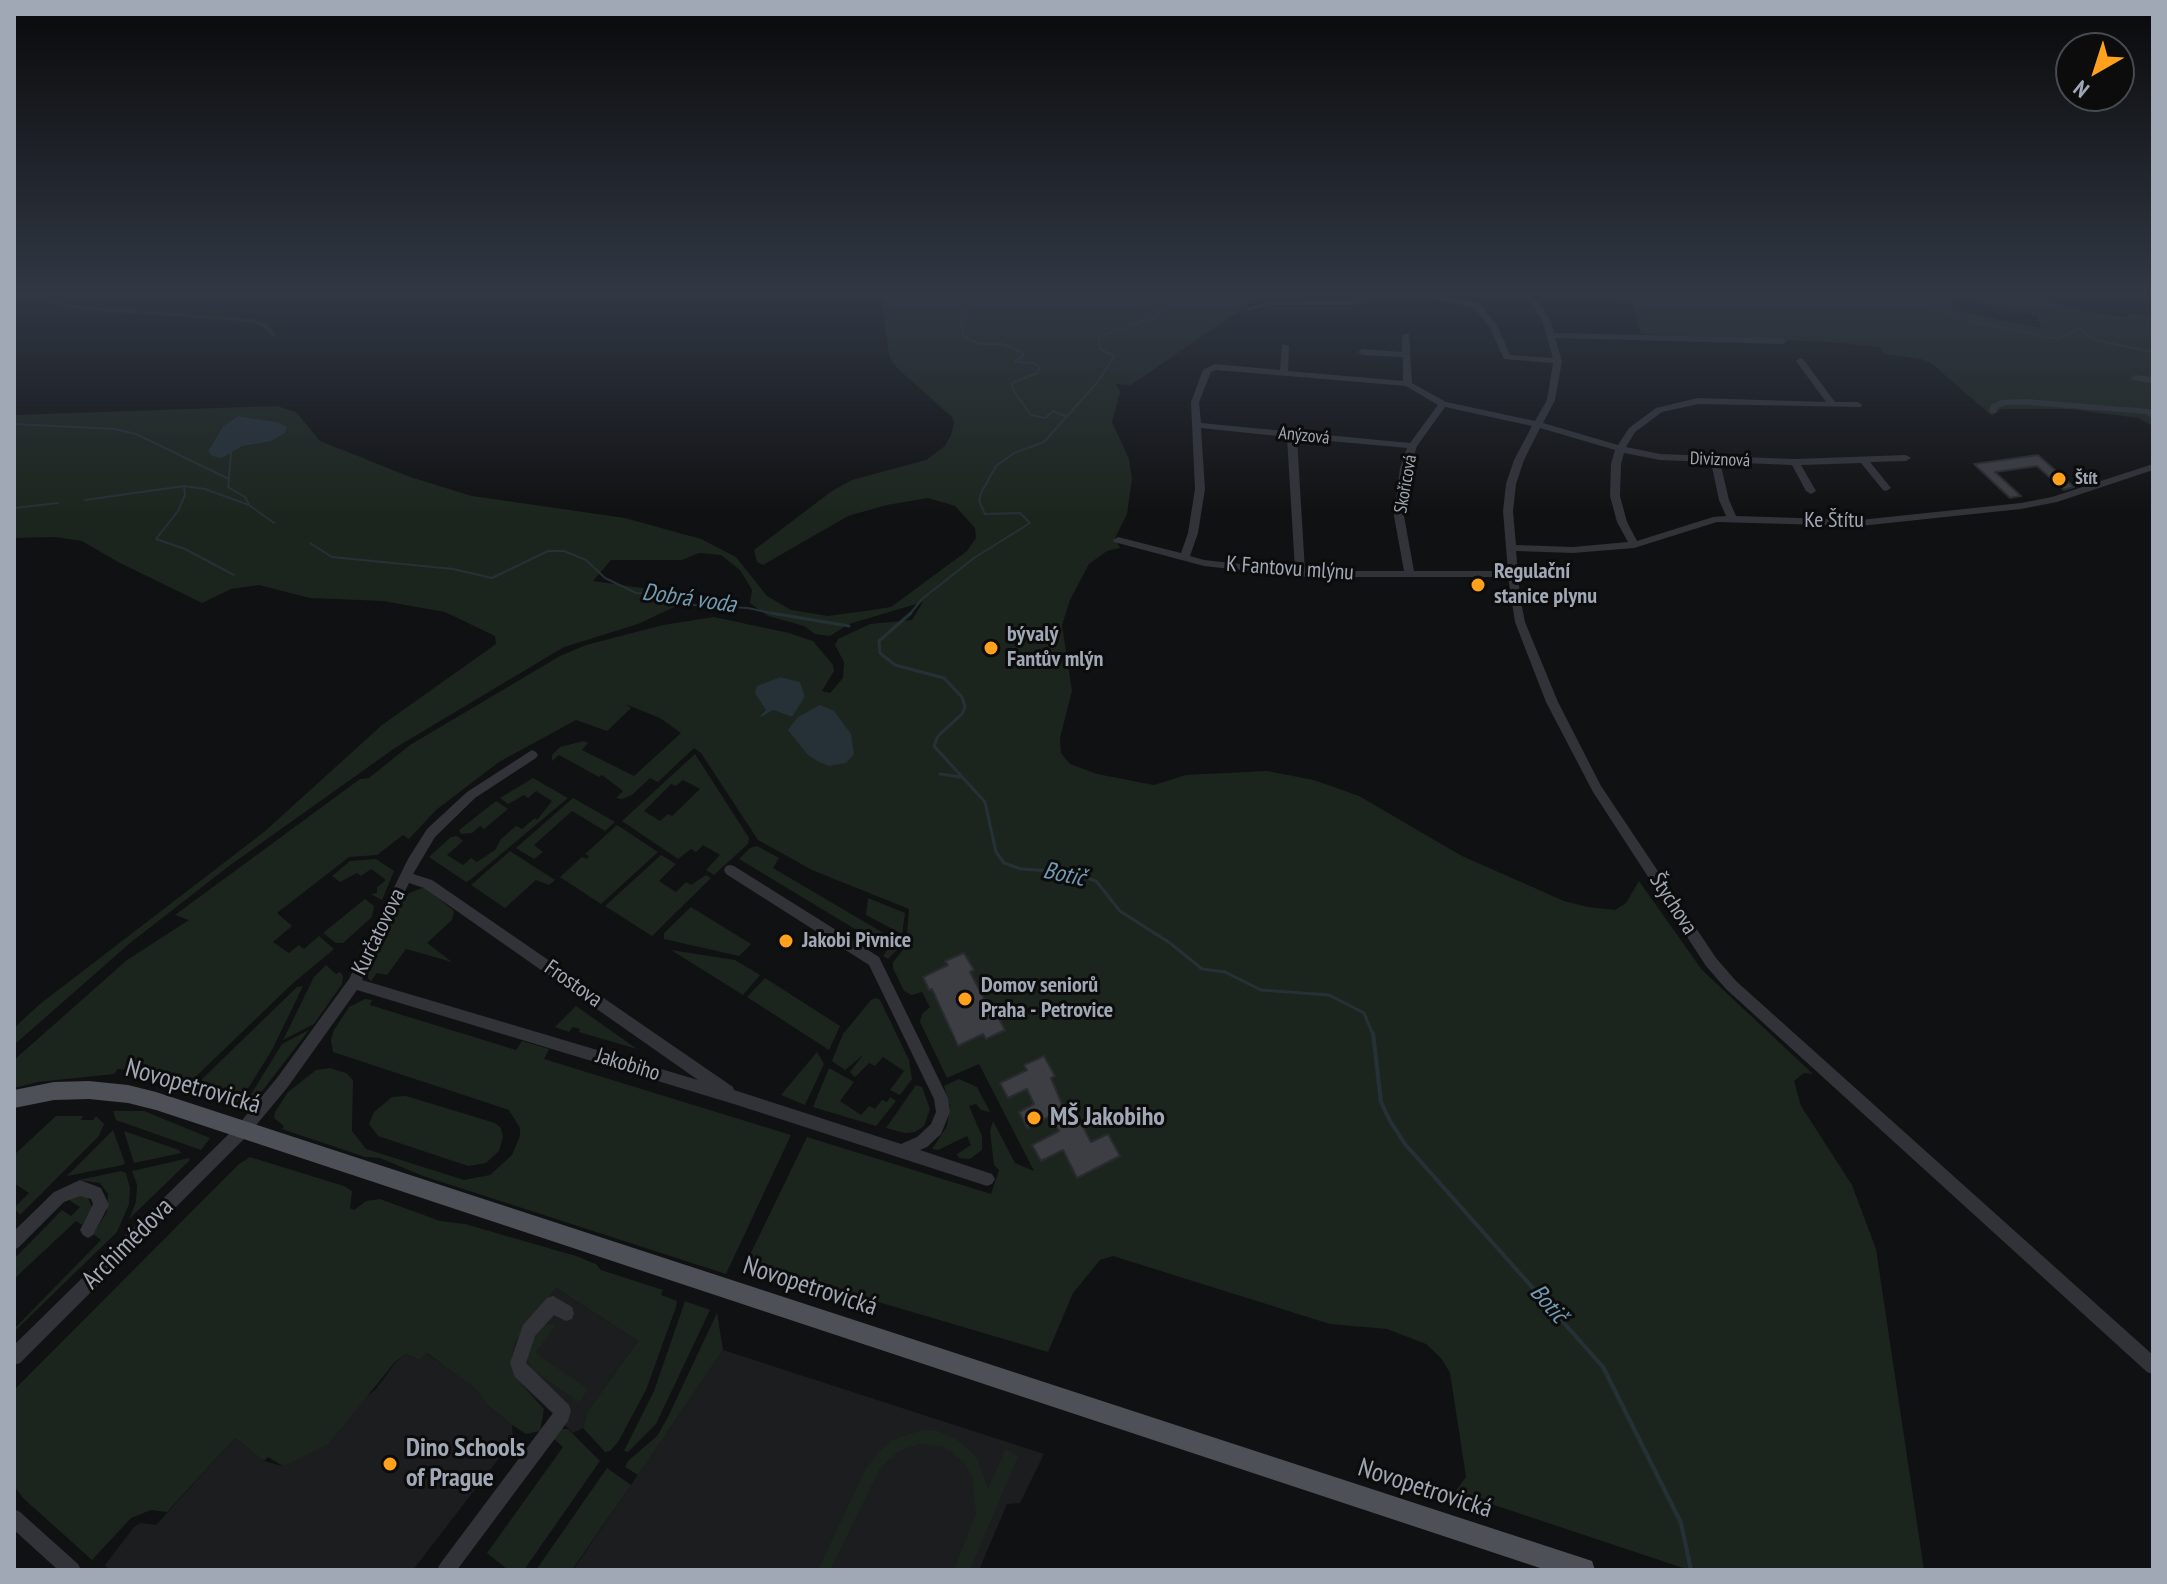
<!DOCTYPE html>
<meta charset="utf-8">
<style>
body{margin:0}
#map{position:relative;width:2167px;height:1584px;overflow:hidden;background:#101112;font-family:"PT Sans Narrow",sans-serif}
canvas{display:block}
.frame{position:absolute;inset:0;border:16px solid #a0a8b5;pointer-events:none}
.north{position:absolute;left:2055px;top:32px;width:80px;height:80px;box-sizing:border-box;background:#0c0c0d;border:2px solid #474a50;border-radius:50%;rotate:219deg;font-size:22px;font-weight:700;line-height:32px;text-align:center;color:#a0a8b5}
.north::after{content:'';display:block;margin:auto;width:28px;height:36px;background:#ffa11c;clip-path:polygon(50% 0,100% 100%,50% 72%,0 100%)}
</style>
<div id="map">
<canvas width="2167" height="1584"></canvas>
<div class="frame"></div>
<div class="north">N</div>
</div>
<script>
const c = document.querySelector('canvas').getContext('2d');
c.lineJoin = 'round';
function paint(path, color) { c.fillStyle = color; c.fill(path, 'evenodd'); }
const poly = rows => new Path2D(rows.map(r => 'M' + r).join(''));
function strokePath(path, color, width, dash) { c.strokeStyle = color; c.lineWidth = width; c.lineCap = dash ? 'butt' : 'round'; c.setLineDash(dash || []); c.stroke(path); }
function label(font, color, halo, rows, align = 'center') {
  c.font = font + ' "PT Sans Narrow",sans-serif'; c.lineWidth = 6; c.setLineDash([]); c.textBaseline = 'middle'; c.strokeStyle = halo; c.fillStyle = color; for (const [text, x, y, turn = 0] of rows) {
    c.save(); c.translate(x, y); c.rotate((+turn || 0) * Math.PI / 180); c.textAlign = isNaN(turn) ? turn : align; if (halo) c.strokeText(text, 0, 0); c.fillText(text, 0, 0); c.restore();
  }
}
const built = poly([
 [556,1288,638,1341,587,1412,583,1428,573,1433,525,1388,511,1365,515,1342],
 [723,1350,1044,1454,1020,1503,1007,1504,979,1570,573,1570],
 [426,1353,477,1389,487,1405,512,1425,513,1440,413,1570,110,1570,105,1565,134,1527,141,1523,156,1525,235,1438,264,1461,283,1466,376,1389,396,1362,406,1354,419,1360]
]);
const green = poly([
 [21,295,80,306,250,319,266,323,276,334,274,338,263,327,252,322,84,310,14,296],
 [881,295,1308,295,1307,299,1255,300,1131,385,1116,384,1120,392,1112,422,1129,459,1132,479,1127,514,1115,538,1120,548,1107,551,1089,564,1070,600,1062,625,1072,691,1060,738,1061,753,1070,764,1097,774,1154,785,1186,775,1267,771,1314,780,1359,796,1462,856,1564,901,1588,907,1615,910,1626,903,1639,881,1702,970,1813,1074,1804,1073,1794,1081,1801,1106,1852,1185,1876,1249,1924,1570,1689,1570,1455,1492,1466,1477,1450,1373,1441,1358,1426,1344,1387,1329,1330,1324,1113,1256,1100,1260,1073,1293,1048,1352,746,1263,807,1137,991,1194,999,1170,994,1165,990,1131,993,1121,1015,1163,1034,1171,979,1064,947,1078,920,1022,922,1014,930,1007,922,992,912,995,904,991,893,968,893,962,906,946,909,909,812,870,758,840,701,753,694,748,658,782,650,778,632,795,622,799,616,798,623,791,602,775,599,777,559,755,552,761,552,755,560,747,584,741,588,743,582,750,634,776,681,733,660,718,625,704,631,708,607,731,576,720,499,762,436,810,409,839,403,835,377,855,349,857,277,913,292,926,273,942,289,953,299,945,304,949,319,936,334,949,292,984,187,1085,146,1073,148,1069,138,1067,135,1071,118,1069,114,1074,38,1082,14,1088,14,1060,127,960,189,920,175,915,360,779,369,778,410,745,560,656,586,645,663,625,714,617,789,633,813,641,833,665,834,671,822,691,830,693,843,678,844,662,835,645,838,639,870,624,912,620,923,602,849,624,830,636,815,634,804,626,768,616,750,603,752,590,740,570,721,555,699,553,682,560,611,560,593,581,663,591,687,601,638,624,564,647,395,748,229,866,130,943,14,1045,14,1028,40,1004,264,832,382,725,496,644,495,636,445,612,383,601,310,598,259,585,231,589,202,603,118,562,82,541,55,537,14,538,14,415,277,406,296,412,320,441,410,477,472,496,625,518,701,539,736,557,767,596,791,610,828,616,872,610,891,607,967,551,976,538,975,528,955,506,928,498,887,505,848,516,763,565,757,562,754,550,832,491,852,480,926,460,945,446,951,435,954,423,952,417,898,369,889,356],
 [238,416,278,422,270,442,243,446,222,458,208,451,223,426],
 [781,677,800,682,805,696,793,710,792,717,773,710,762,717,760,714,770,707],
 [964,953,973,970,970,972,991,1012,995,1011,1005,1030,986,1039,981,1030,967,1036,969,1041,957,1046,950,1032,976,1020,954,979,929,990,923,976,933,972,936,976,950,970,946,961],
 [1044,1056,1054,1075,1051,1078,1064,1109,1067,1108,1075,1123,1080,1121,1091,1142,1108,1134,1120,1156,1078,1178,1066,1156,1065,1142,1050,1150,1053,1155,1041,1161,1033,1145,1059,1131,1051,1116,1027,1127,1019,1112,1034,1104,1035,1085,1003,1088,1001,1083,1012,1077,1014,1082,1029,1075,1024,1065],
 [1590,295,2036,295,2076,310,2126,317,2129,313,2153,315,2153,426,2138,418,2070,409,2001,409,1992,416,1931,363,1921,359,1883,354,1880,347,1829,342,1641,334,1632,303,1593,299],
 [1956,297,2037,316,2041,328,1950,309],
 [695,754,749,838,748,844,714,875,706,870,720,855,703,845,696,852,691,849,678,859,622,821],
 [683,780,700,789,672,816,668,814,660,821,644,811,671,784,676,786],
 [533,778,568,798,470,880,466,882,429,857,451,837,457,836,463,841,447,855,463,865,471,858,477,862,495,850,501,839,516,826,522,829,535,818,537,820,552,801,536,791,528,798,524,795,508,804,500,798],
 [573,798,615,822,605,831,572,811,534,845,543,852,534,859,516,848],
 [496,801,508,809,484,829,480,826,472,833,461,834,459,830],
 [617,825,658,852,601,904,560,877,582,857,587,859,589,856,585,854],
 [757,846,779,858,773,868,897,941,900,947,888,959,883,956,888,949,739,859,750,848],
 [510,851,555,880,549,885,536,880,505,908,471,885],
 [661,855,676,864,659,881,676,892,686,882,691,885,706,875,711,878,652,936,605,906],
 [376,859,394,871,382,900,371,894,377,893,377,887,386,880,371,869,361,876,357,873,340,882,332,876,350,861],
 [422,888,426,888,454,911,452,920,427,943,452,962,406,949,387,975,377,973,371,981,368,978,367,970,402,896],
 [868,898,905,913,902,934,866,915],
 [365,899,374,906,372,917,343,943,336,943,323,933],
 [691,907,751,944,739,956,664,939,664,933],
 [671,950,735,960,760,975,743,995],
 [326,965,336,974,340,972,343,976,342,984,314,1024,283,1040,314,977],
 [765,978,840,1026,829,1050,747,997],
 [303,986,272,1050,240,1101,230,1105,197,1090,198,1083,297,987],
 [876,998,880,1000,909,1060,912,1079,900,1095,890,1090,904,1071,883,1057,875,1066,869,1063,855,1077,850,1072,863,1055,845,1070,832,1061,843,1034,871,1000],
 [365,999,372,1000,370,1005,516,1050,522,1041,549,1049,544,1059,791,1135,726,1274,423,1176,380,1158,365,1157,282,1129,284,1126,274,1118,275,1112,288,1092,316,1070,330,1068,346,1073,353,1080,352,1131,366,1149,464,1180,490,1175,512,1155,520,1136,520,1128,509,1110,333,1052,331,1040,334,1030,349,1007],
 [576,1006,637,1049,579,1032,580,1029,573,1027,569,1032,555,1027],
 [309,1030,256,1099,242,1109,282,1044],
 [817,1052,824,1064,805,1105,781,1095],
 [829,1068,854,1082,840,1101,861,1115,869,1106,875,1109,882,1100,887,1102,890,1097,896,1101,876,1126,813,1107],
 [959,1079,977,1087,990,1112,981,1110,976,1104,969,1106,982,1136,982,1150,970,1159,959,1158,957,1154,971,1145,967,1136,938,1150,932,1149,947,1126,950,1107,944,1086],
 [916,1085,922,1087,930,1109,924,1126,915,1132,905,1133,886,1128],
 [406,1096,495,1123,501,1128,503,1137,499,1151,486,1163,468,1166,378,1136,369,1124,374,1112,392,1097],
 [113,1111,144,1111,210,1138,201,1150,116,1120],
 [56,1116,83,1116,81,1120,93,1120,96,1116,104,1124,99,1136,20,1215,14,1208,29,1193,14,1183,14,1155],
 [113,1130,125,1163,123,1165,67,1176],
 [124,1131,179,1150,181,1153,134,1163],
 [250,1157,344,1186,352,1191,350,1208,354,1210,366,1201,380,1199,440,1221,465,1224,576,1256,596,1264,601,1270,663,1290,661,1295,677,1301,676,1307,646,1390,618,1442,610,1451,605,1452,583,1428,587,1412,638,1341,556,1288,515,1342,511,1364,525,1388,544,1409,540,1431,526,1434,512,1425,487,1405,476,1389,427,1353,419,1360,406,1354,395,1362,329,1443,283,1466,268,1457,264,1461,235,1438,167,1512,151,1510,131,1518,92,1560,23,1498,14,1486,14,1390,239,1164],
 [189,1158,190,1160,129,1219,136,1202,137,1185,132,1171],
 [121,1171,126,1173,130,1188,129,1204,117,1232,17,1329,14,1329,101,1240,93,1234,107,1212,108,1194,100,1183,79,1180],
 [76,1194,88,1198,92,1207,82,1225,76,1221,14,1279,14,1259,62,1210,71,1216,80,1207,64,1197],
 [685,1301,710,1310,656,1424,628,1452,624,1451,654,1391],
 [717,1313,723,1350,638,1475,625,1467,628,1461,657,1436,667,1419],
 [549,1324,556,1325,535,1353,588,1389,579,1402,532,1369,526,1355,527,1347,542,1327],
 [561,1429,568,1429,600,1461,524,1570,508,1570,487,1553,563,1447,553,1438],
 [922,1430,938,1431,954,1438,967,1448,977,1459,988,1489,1006,1449,1018,1456,970,1570,954,1570,976,1514,972,1476,965,1464,947,1448,920,1444,900,1450,880,1468,830,1570,818,1570,866,1469,878,1453,892,1440],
 [607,1468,631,1485,572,1570,536,1570]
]);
const water = poly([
 [238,416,278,422,287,427,285,433,269,442,243,446,222,458,212,456,208,451,223,426],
 [781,677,800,682,805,696,792,717,773,710,762,717,760,715,766,710,755,693,757,686],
 [820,705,834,711,851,734,854,754,846,763,829,766,819,762,808,755,788,730,798,717]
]);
const streamFar2 = poly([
 [1018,295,1011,306,977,305,964,310,961,318,964,337,980,344,1003,344,1022,352,1023,356,1014,362,1033,363,1040,367,1037,373,1012,383,1013,390,1031,415,1045,418,1053,411,1065,416],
 [1319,295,1352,295],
 [1829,295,1922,305,1975,322,2057,339,2080,329,2095,340,2153,352],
 [14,424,115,429,136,434,229,479,228,487,245,497,249,505,274,523],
 [229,477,231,453],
 [184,486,185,495,178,511,156,539,185,549,234,575],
 [85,500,184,486,205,489,249,505],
 [14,508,58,503],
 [310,543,332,557,453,569,492,578,548,551,564,551,586,560,605,578,636,593,678,594,694,605,748,608,780,615],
 [909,615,922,599,974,558,1030,523,1020,513,985,514,979,501,981,493,996,466,1014,453,1044,442,1096,384,1115,356,1100,349,1099,337,1157,316,1165,307,1187,295]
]);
const streamFar1 = poly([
 [771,613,849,626],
 [911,613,879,641,880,653,895,665,944,678,962,697,965,707,962,714,938,736,934,746,985,802,996,852,1004,863,1021,869,1068,872,1096,881,1120,911,1170,943,1202,969,1225,972,1261,990,1329,995,1364,1013,1373,1035],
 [940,774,960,777]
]);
const stream = poly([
 [1373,1033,1381,1102,1390,1121,1405,1144,1603,1367,1681,1523,1691,1570]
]);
const building = poly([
 [2038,455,2074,487,2064,490,2037,466,1995,472,2021,496,2010,498,1974,464,2038,455],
 [964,953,974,970,970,972,991,1012,995,1011,1005,1030,986,1039,983,1034,958,1046,932,989,929,990,923,977,948,965,945,961,964,953],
 [1044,1056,1055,1076,1051,1078,1064,1109,1067,1108,1075,1123,1080,1121,1091,1142,1108,1134,1120,1156,1077,1178,1063,1150,1041,1161,1032,1145,1059,1131,1051,1116,1027,1128,1019,1112,1034,1104,1027,1089,1008,1098,1000,1083,1027,1070,1024,1065,1044,1056]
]);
const minor = poly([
 [1363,295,1372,295,1356,305,1269,305,1250,311,1246,309,1268,301,1354,301,1363,295],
 [1418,295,1433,295,1479,303,1497,325,1510,355,1553,358,1542,320,1525,295,1533,295,1550,320,1554,333,1783,338,1787,341,1783,344,1555,338,1562,361,1555,400,1543,423,1618,445,1629,428,1656,408,1698,398,1826,402,1796,361,1800,358,1803,359,1835,402,1858,402,1862,405,1861,407,1698,404,1662,412,1635,432,1626,447,1660,454,1795,459,1906,455,1911,458,1906,461,1870,462,1891,488,1886,491,1883,490,1861,463,1801,465,1816,491,1811,494,1806,491,1792,465,1720,462,1729,500,1736,516,1860,520,2021,503,2052,497,2153,464,2153,470,2057,502,2021,509,1860,526,1717,522,1634,548,1573,553,1516,551,1520,597,1525,622,1558,702,1601,786,1716,958,1736,981,2153,1355,2153,1374,2147,1372,1726,989,1706,966,1593,792,1546,702,1515,622,1508,577,1300,577,1204,566,1114,542,1113,540,1118,537,1181,553,1188,533,1195,489,1191,402,1203,370,1215,364,1280,370,1282,344,1289,346,1288,371,1403,381,1403,357,1362,355,1358,352,1362,349,1402,352,1402,335,1409,333,1412,383,1446,402,1535,421,1547,400,1553,363,1504,359,1489,326,1473,307,1422,297,1418,295],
 [1216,370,1406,386,1438,405,1410,443,1201,423,1199,402,1211,372,1216,370],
 [1445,407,1532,426,1514,460,1506,484,1503,511,1508,571,1414,571,1404,516,1410,468,1417,446,1445,407],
 [1201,428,1287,437,1295,570,1204,560,1190,556,1198,533,1205,489,1201,428],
 [1540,428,1615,450,1611,464,1610,496,1617,522,1628,542,1573,547,1516,545,1513,511,1516,484,1524,460,1540,428],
 [1297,438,1407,448,1400,468,1394,516,1404,571,1305,571,1297,438],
 [1624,453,1660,460,1711,462,1719,500,1726,516,1713,517,1637,541,1627,522,1620,496,1621,464,1624,453],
 [2135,375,2153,377,2153,383,2132,380,2131,378,2135,375],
 [2027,399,2149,409,2153,411,2153,419,2146,414,2027,405,2006,405,1998,408,1996,413,1990,413,1989,411,1991,405,2001,400,2027,399],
 [532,750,536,752,538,755,536,758,475,798,435,837,413,874,432,880,733,1087,734,1090,901,1144,917,1137,931,1124,936,1112,934,1099,869,965,726,874,724,870,726,866,730,865,734,866,879,957,948,1098,950,1112,941,1134,927,1147,920,1150,992,1174,995,1179,992,1184,987,1186,737,1105,357,990,287,1088,248,1135,20,1363,14,1365,14,1345,238,1125,277,1078,349,979,408,859,427,829,467,792,532,750],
 [409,883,424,888,698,1080,362,980,409,883],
 [80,1180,101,1188,109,1205,93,1235,88,1238,83,1235,80,1230,93,1204,91,1199,80,1196,64,1202,19,1247,14,1250,14,1231,54,1192,80,1180],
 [553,1296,572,1307,574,1313,572,1319,566,1321,554,1315,535,1336,526,1363,569,1405,571,1411,568,1421,457,1570,437,1570,440,1564,553,1413,515,1377,510,1363,523,1325,547,1298,553,1296],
 [14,1509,20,1512,78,1564,81,1570,58,1570,14,1530,14,1509]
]);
const major = poly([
 [89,1081,128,1085,156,1092,1583,1558,1592,1561,1595,1570,1546,1570,156,1110,128,1103,89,1099,54,1100,14,1108,14,1090,54,1082,89,1081]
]);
const markers = [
 [2059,479,8,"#ffa11c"],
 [1478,585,8,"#ffa11c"],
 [991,648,8,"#ffa11c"],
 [786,941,8,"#ffa11c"],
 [965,999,8,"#ffa11c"],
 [1034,1118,8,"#ffa11c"],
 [390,1464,8,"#ffa11c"]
];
const farStreetnames = [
 ["Anýzová",1304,436,6],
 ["Diviznová",1720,460,2],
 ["Skořicová",1406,484,-80]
];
const farPoinames = [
 ["Štít",2075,479]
];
const streetNames = [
 ["Ke Štítu",1834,521],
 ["K Fantovu mlýnu",1290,569,4],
 ["Štychova",1673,904,57],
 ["Kurčatovova",379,932,-64],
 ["Frostova",573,984,35],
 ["Jakobiho",628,1065,17]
];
const poiNames = [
 ["Regulační",1494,572],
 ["stanice plynu",1494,597],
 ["bývalý",1007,635],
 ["Fantův mlýn",1007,660],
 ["Jakobi Pivnice",802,941],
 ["Domov seniorů",981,986],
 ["Praha - Petrovice",981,1011]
];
const waterNames = [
 ["Dobrá voda",689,599,8],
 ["Botič",1064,875,12],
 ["Botič",1548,1304,49]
];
const nearStreetnames = [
 ["Novopetrovická",193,1087,16],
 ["Archimédova",128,1244,-45],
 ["Novopetrovická",810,1287,18],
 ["Novopetrovická",1425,1489,18]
];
const nearPoinames = [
 ["MŠ Jakobiho",1050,1118],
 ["Dino Schools",406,1449],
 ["of Prague",406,1479]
];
paint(built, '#1c1d1f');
paint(green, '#1c251d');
paint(water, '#263137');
strokePath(streamFar2, '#263137', 2);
strokePath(streamFar1, '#263137', 3);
strokePath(stream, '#263137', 4);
paint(building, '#3c3e43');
strokePath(building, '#2a2b2e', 2);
paint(minor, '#313338');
paint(major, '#4d5057');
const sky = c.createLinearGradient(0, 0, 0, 516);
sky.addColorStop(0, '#09090a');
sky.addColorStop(0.57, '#313844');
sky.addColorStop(1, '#31384400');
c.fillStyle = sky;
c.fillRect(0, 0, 2167, 516);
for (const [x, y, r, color] of markers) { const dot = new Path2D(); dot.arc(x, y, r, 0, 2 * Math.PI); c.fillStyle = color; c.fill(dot); strokePath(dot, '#0c0c0d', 3); }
label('18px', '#a0a8b5', '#0c0c0d', farStreetnames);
label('bold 18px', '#a0a8b5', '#0c0c0d', farPoinames, 'left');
label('22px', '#a0a8b5', '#0c0c0d', streetNames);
label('bold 22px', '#a0a8b5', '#0c0c0d', poiNames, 'left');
label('italic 24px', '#739bb4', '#0c0c0d', waterNames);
label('26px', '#a0a8b5', '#0c0c0d', nearStreetnames);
label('bold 26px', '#a0a8b5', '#0c0c0d', nearPoinames, 'left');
</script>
